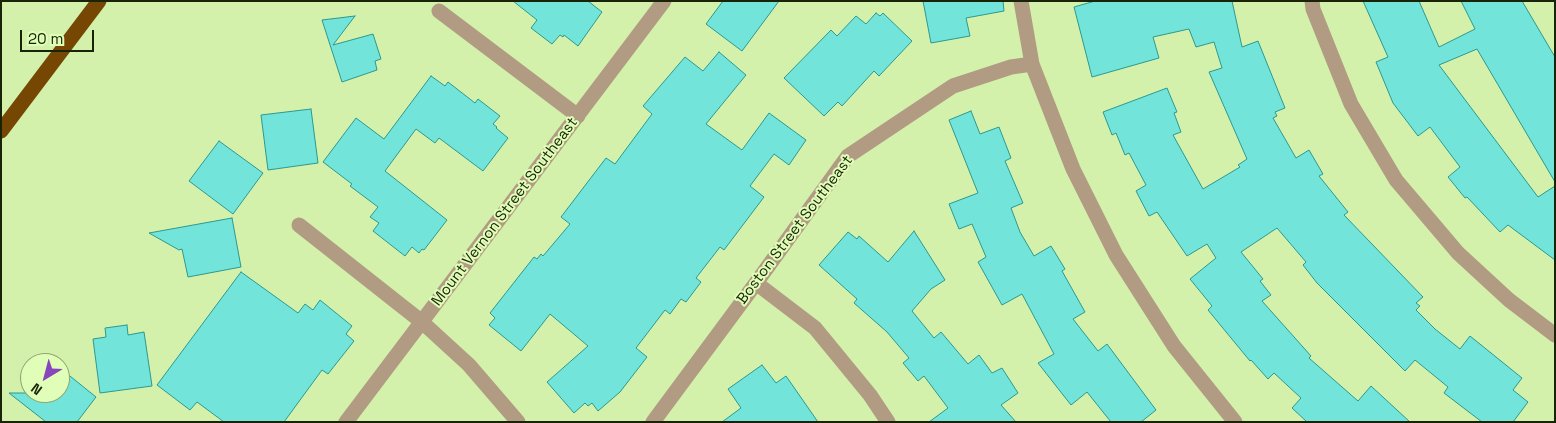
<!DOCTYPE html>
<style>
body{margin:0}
#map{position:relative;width:1556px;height:423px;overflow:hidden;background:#d3f1ab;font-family:"Space Grotesk",sans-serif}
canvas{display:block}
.frame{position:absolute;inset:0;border:2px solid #192308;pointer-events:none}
.north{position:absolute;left:20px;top:353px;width:50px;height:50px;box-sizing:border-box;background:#e0feb8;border:1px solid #90a672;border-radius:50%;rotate:217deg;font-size:14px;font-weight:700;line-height:20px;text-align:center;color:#192308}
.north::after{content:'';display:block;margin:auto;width:18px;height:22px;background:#8746bb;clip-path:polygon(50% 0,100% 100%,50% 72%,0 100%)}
.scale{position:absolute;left:20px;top:30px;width:74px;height:22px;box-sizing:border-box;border:2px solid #192308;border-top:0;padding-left:6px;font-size:15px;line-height:18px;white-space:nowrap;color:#192308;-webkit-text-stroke:4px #e0feb8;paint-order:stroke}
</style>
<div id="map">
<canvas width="1556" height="423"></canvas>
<div class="frame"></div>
<div class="north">N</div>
<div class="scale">20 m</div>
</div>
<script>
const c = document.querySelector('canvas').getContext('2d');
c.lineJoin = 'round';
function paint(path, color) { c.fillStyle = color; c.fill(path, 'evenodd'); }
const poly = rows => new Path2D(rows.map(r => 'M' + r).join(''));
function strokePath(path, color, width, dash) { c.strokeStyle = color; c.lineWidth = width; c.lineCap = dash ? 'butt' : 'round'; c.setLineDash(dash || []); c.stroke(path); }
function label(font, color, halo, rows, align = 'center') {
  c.font = font + ' "Space Grotesk",sans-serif'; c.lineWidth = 4; c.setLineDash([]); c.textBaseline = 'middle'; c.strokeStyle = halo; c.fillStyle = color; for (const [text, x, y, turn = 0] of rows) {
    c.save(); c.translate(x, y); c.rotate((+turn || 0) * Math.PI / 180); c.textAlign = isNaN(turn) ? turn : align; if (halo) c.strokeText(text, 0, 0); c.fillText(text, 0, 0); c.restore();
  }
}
const building = poly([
 [513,1,588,1,602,12,578,46,564,35,563,37,560,35,552,44,531,28,537,20,513,1],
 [723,1,779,1,742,51,706,24,723,1],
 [923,1,1003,1,1004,11,966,18,970,36,931,43,923,1],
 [1095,1,1232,1,1242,47,1258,41,1285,108,1275,112,1277,116,1273,118,1296,158,1309,150,1323,174,1319,176,1348,212,1344,215,1423,297,1416,303,1420,306,1416,310,1435,329,1460,349,1470,336,1522,378,1513,390,1528,402,1513,422,1482,422,1444,393,1448,387,1415,360,1405,371,1317,283,1303,265,1306,262,1277,228,1241,252,1263,279,1260,281,1271,295,1262,301,1311,356,1309,358,1358,401,1371,386,1410,422,1307,422,1292,408,1301,398,1274,373,1268,379,1251,360,1250,361,1208,310,1212,306,1190,279,1216,258,1207,244,1187,256,1157,212,1149,216,1136,191,1146,185,1129,153,1125,155,1116,133,1112,135,1103,112,1167,88,1177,112,1174,113,1181,132,1173,135,1203,189,1240,167,1238,165,1247,159,1209,72,1222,68,1214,42,1196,47,1189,29,1153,37,1159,58,1092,77,1074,7,1095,1],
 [1363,1,1419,1,1439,47,1475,29,1461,1,1522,1,1555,57,1555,182,1477,49,1439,65,1538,197,1555,186,1555,260,1508,225,1500,232,1467,197,1465,198,1448,177,1460,167,1430,127,1418,136,1393,103,1376,62,1388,57,1363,1],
 [876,13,880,16,883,13,912,41,879,76,874,71,842,106,838,102,824,116,784,78,831,30,837,36,856,16,866,24,876,13],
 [355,16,333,45,373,34,381,59,375,61,377,70,342,82,322,20,355,16],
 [719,52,746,75,706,124,742,150,769,113,806,140,789,165,774,154,750,186,764,197,724,250,720,247,696,278,701,282,686,302,681,299,670,314,665,310,636,348,647,357,620,392,598,411,592,403,588,406,585,403,574,413,547,382,588,346,550,314,521,351,489,325,495,318,490,313,534,257,537,259,541,254,543,256,570,224,561,217,606,158,615,164,652,114,643,106,685,57,703,71,719,52],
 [431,76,445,86,448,82,475,103,478,99,500,116,493,124,497,127,496,128,508,138,483,171,439,138,435,143,416,129,385,171,447,220,424,250,422,249,419,253,412,247,405,256,373,231,379,223,370,217,378,207,350,186,352,184,323,162,356,118,384,139,431,76],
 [311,109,318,163,268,170,261,115,311,109],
 [971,111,980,134,999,127,1011,158,1005,161,1023,203,1011,208,1020,232,1034,256,1051,246,1065,269,1062,271,1085,312,1073,319,1098,351,1107,344,1156,410,1141,422,1111,422,1087,392,1071,405,1038,363,1054,354,1022,294,1002,305,978,262,986,257,972,224,959,229,949,204,978,193,949,120,971,111],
 [219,141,263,173,233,214,189,181,219,141],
 [232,218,241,267,188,277,182,249,179,250,149,233,232,218],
 [914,231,945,280,931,289,912,311,934,338,941,332,968,364,979,355,992,373,1002,368,1018,393,1001,405,1016,422,929,422,948,408,924,376,918,381,903,363,909,358,887,332,854,303,857,299,819,265,848,232,857,239,859,236,888,262,914,231],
 [241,272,298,313,305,304,313,310,320,300,352,326,346,334,354,341,328,374,322,370,284,422,224,422,197,402,190,410,157,385,241,272],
 [127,325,128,335,144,332,152,386,100,393,93,339,106,337,105,328,127,325],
 [762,365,776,383,786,376,818,422,722,422,741,408,728,389,762,365],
 [60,368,96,397,77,422,46,422,9,393,60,393,60,368]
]);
const street = poly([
 [1021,1,1032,64,1073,169,1116,255,1174,346,1235,422],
 [1312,1,1313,9,1351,104,1396,180,1458,253,1509,300,1555,335],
 [439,11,578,116],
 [299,225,422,322,469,365,518,422],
 [756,283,815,328,870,395,888,422],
 [346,422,664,1],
 [653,422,756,283,848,156,953,86,1011,67,1032,64]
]);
const highway = poly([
 [1,131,99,1]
]);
const streetNames = [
 ["Mount Vernon Street Southeast",505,212,-53],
 ["Boston Street Southeast",795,230,-53]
];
paint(building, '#72e4d9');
strokePath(building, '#2c988f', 1);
strokePath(street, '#b29b83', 15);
strokePath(highway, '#754703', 15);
label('15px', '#192308', '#e0feb8', streetNames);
</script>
